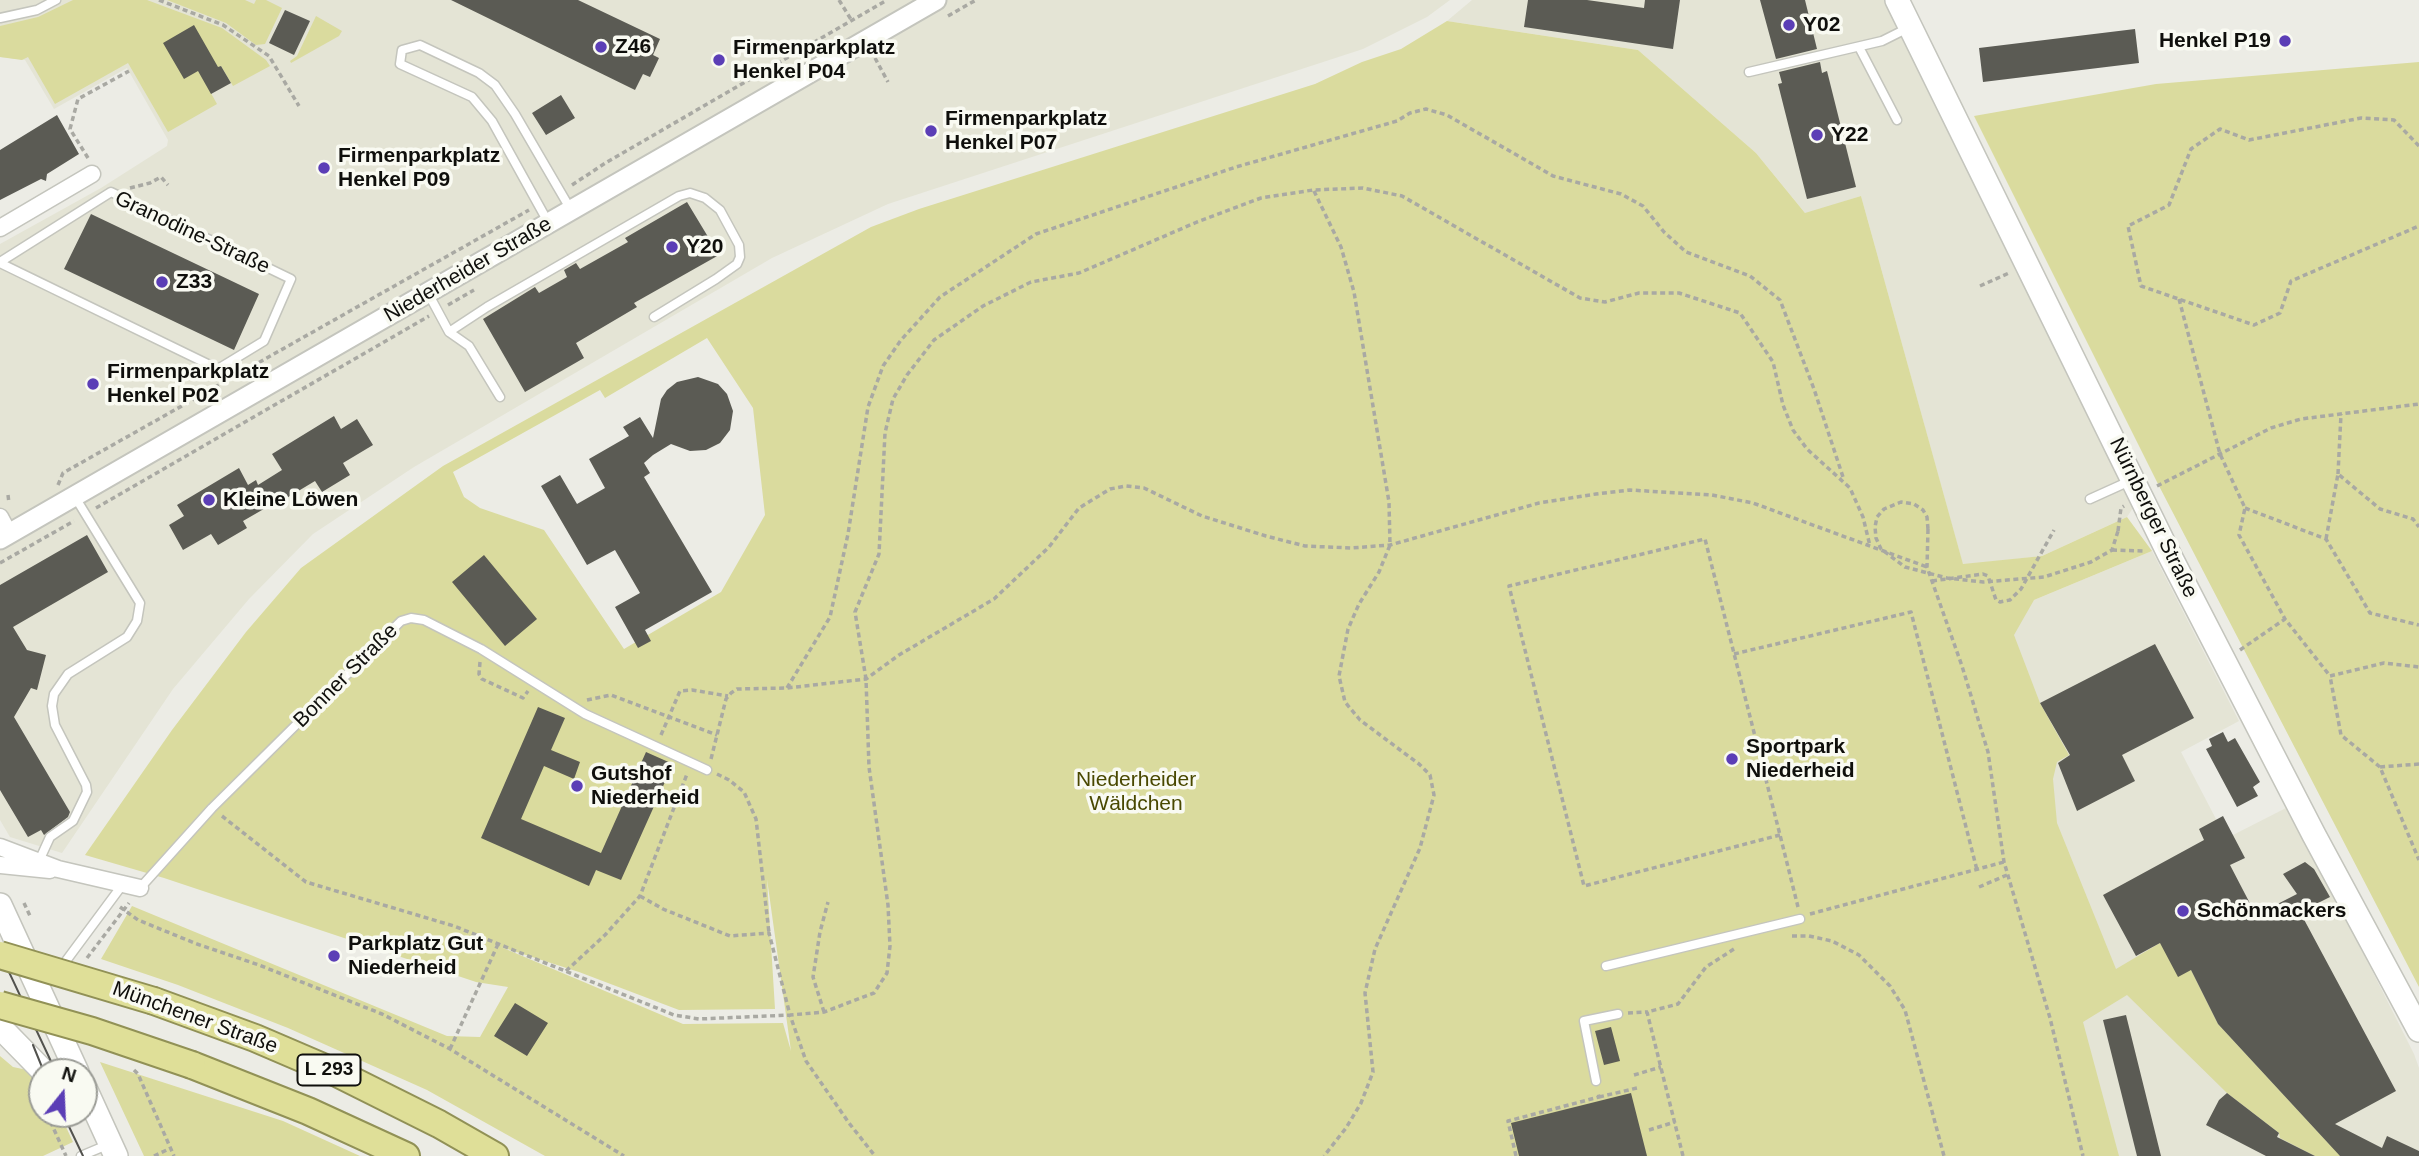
<!DOCTYPE html>
<meta charset="utf-8">
<style>
body{margin:0}
#map{position:relative;width:2419px;height:1156px;overflow:hidden;background:#ecece5;font-family:Helvetica,sans-serif}
canvas{display:block}
.north{position:absolute;left:28px;top:1058px;width:70px;height:70px;box-sizing:border-box;background:#f9faf2;border:2px solid #9b9c96;border-radius:50%;rotate:18deg;font-size:19px;font-weight:700;line-height:28px;text-align:center;color:#0f0f0c}
.north::after{content:'';display:block;margin:auto;width:24px;height:32px;background:#5b3eb6;clip-path:polygon(50% 0,100% 100%,50% 72%,0 100%)}
</style>
<div id="map">
<canvas width="2419" height="1156"></canvas>
<div class="north">N</div>
</div>
<script>
const c = document.querySelector('canvas').getContext('2d');
c.lineJoin = 'round';
function paint(path, color) { c.fillStyle = color; c.fill(path, 'evenodd'); }
const poly = rows => new Path2D(rows.map(r => 'M' + r).join(''));
function strokePath(path, color, width, dash) { c.strokeStyle = color; c.lineWidth = width; c.lineCap = dash ? 'butt' : 'round'; c.setLineDash(dash || []); c.stroke(path); }
function label(font, color, halo, rows, align = 'center') {
  c.font = font + ' Helvetica,sans-serif'; c.lineWidth = 7; c.setLineDash([]); c.textBaseline = 'middle'; c.strokeStyle = halo; c.fillStyle = color; for (const [text, x, y, turn = 0] of rows) {
    c.save(); c.translate(x, y); c.rotate((+turn || 0) * Math.PI / 180); c.textAlign = isNaN(turn) ? turn : align; if (halo) c.strokeText(text, 0, 0); c.fillText(text, 0, 0); c.restore();
  }
}
const built = poly([
 [0,0,1450,0,1427,17,1363,49,888,204,772,258,414,467,313,534,249,599,173,689,62,853,10,837,0,820,0,244,101,188,167,146,168,140,127,68,54,109,25,60,0,57],
 [1472,0,1887,0,2140,497,2127,517,2042,556,1963,565,1861,196,1806,214,1756,153,1638,50,1447,21],
 [2152,551,2239,721,2181,752,2216,819,2233,835,2286,808,2335,897,2414,1054,2419,1068,2419,1156,2113,1156,1973,614,2034,600]
]);
const green = poly([
 [73,0,147,0,222,28,266,60,270,66,233,86,221,66,202,77,217,104,168,132,128,63,55,104,28,57,22,60,0,57,0,26,38,17],
 [167,0,245,0,254,4,256,0,266,0,282,8,265,44,256,45,226,23],
 [316,16,342,31,339,36,291,63,290,61,297,56],
 [1447,21,1638,50,1756,153,1805,213,1861,196,1963,564,2042,556,2127,517,2152,551,2034,600,2014,635,2040,703,2069,755,2057,762,2053,779,2057,823,2116,969,2160,943,2191,970,2218,1024,2330,1145,2353,1156,2315,1156,2280,1138,2279,1133,2227,1093,2127,995,2083,1022,2119,1156,545,1156,427,1090,288,1028,178,985,101,959,132,906,447,1036,480,1037,508,987,476,982,164,878,85,855,172,730,246,632,301,568,443,466,871,227,919,209,1315,84,1362,62,1401,49],
 [707,338,753,408,765,515,721,592,624,649,544,530,480,508,464,497,453,472,600,390,605,398],
 [767,879,791,1051,783,1023,683,1024,501,947,579,972,679,1010,775,1009],
 [2419,62,2419,987,2158,484,1974,116,2156,84],
 [0,1056,13,1067,32,1071,42,1081,42,1114,60,1114,73,1142,43,1156,0,1156],
 [100,1062,283,1121,360,1156,144,1156]
]);
const building = poly([
 [451,0,578,0,660,39,653,55,659,58,650,77,643,74,635,90],
 [1528,0,1587,0,1644,8,1645,0,1680,0,1673,49,1524,27],
 [1760,0,1805,0,1817,49,1776,59],
 [285,10,310,21,294,55,269,43],
 [194,25,218,67,221,66,231,83,211,94,198,71,184,79,163,43],
 [2135,29,2139,63,1983,82,1979,48],
 [1820,62,1822,73,1827,71,1856,187,1807,199,1778,84,1782,83,1779,72],
 [561,95,575,118,546,135,532,113],
 [57,115,79,154,47,174,46,181,41,179,0,200,0,150],
 [687,202,719,255,634,303,637,307,576,343,584,358,525,392,483,319,535,287,539,293,567,277,564,270,576,263,580,269,628,242,625,238],
 [91,214,259,294,234,350,64,269],
 [698,377,718,384,727,394,733,411,730,430,720,443,706,450,690,451,671,444,653,455,644,463,650,473,644,477,712,592,645,630,651,641,638,648,615,607,640,593,615,550,587,565,541,486,560,475,577,504,605,488,589,459,629,436,623,427,640,417,653,438,661,399,667,390,677,382],
 [334,416,341,429,357,419,373,445,343,463,350,475,322,492,315,481,270,508,269,506,243,521,247,528,218,545,211,534,183,550,169,525,184,516,177,505,239,468,248,485,256,480,258,485,282,470,272,454],
 [87,535,108,572,13,627,27,650,46,655,37,690,31,688,14,717,70,812,68,817,44,835,41,830,28,837,0,790,0,585],
 [484,555,537,619,505,646,452,582],
 [2155,644,2194,718,2122,755,2135,781,2077,811,2058,763,2070,755,2040,703],
 [538,707,565,718,551,750,580,762,574,779,544,766,521,819,601,853,646,752,673,764,621,880,596,870,589,886,481,838],
 [2223,732,2228,742,2235,738,2260,782,2253,787,2258,796,2237,807,2206,749,2212,746,2209,739],
 [2223,816,2245,858,2230,865,2256,915,2297,894,2283,874,2305,862,2314,869,2330,897,2300,912,2396,1091,2335,1124,2382,1148,2387,1136,2419,1151,2419,1156,2340,1156,2218,1024,2191,970,2178,977,2160,943,2136,956,2103,895,2204,840,2199,829],
 [515,1003,548,1023,527,1056,494,1036],
 [2126,1015,2161,1156,2137,1156,2103,1020],
 [1611,1027,1620,1061,1604,1065,1595,1031],
 [1631,1093,1647,1156,1519,1156,1511,1123],
 [2227,1093,2279,1133,2277,1137,2315,1156,2266,1156,2206,1125,2219,1100]
]);
const path = poly([
 [159,0,223,25,269,56,299,106],
 [839,0,852,21],
 [948,16,976,0],
 [875,58,888,82],
 [2419,146,2394,120,2361,118,2249,140,2220,129,2191,149,2169,205,2128,226,2141,286,2254,325,2280,313,2291,281,2419,226],
 [88,158,70,129,78,99,129,71],
 [572,185,607,162,887,0],
 [130,188,150,183,161,177,168,185],
 [1314,191,1341,247,1354,292,1389,502,1390,545,1379,572,1359,604,1348,629,1339,676,1345,702,1360,720,1419,764,1430,775,1434,795,1420,848,1375,949,1365,993,1373,1072,1361,1103,1346,1128,1324,1156],
 [1980,286,2009,273],
 [2179,299,2220,454,2245,508,2239,535,2285,619],
 [448,305,474,290],
 [2338,474,2341,414],
 [58,485,63,473,529,210],
 [2157,486,2271,428,2301,419,2419,404],
 [8,495,9,503],
 [96,508,429,316],
 [2245,508,2326,539,2370,613,2419,625],
 [1928,529,1927,567,1962,666,1988,752,2004,862,2050,1018,2083,1156],
 [2118,531,2121,508,2124,506],
 [2326,539,2338,474,2380,509,2413,519,2419,527],
 [2112,550,2145,551],
 [0,563,74,521],
 [1932,581,1983,574,1988,576,1996,600,2000,602,2010,600,2021,589,2054,530],
 [2240,650,2285,619,2330,676],
 [1734,654,1911,612,1977,870],
 [480,662,479,674,482,679,523,698,528,691],
 [787,688,830,617,848,534,868,407,883,366,901,340,940,297,1036,234,1236,167,1397,121,1410,113,1426,109,1447,115,1553,176,1621,194,1643,206,1664,232,1686,252,1750,276,1780,300,1814,389,1844,480],
 [587,700,611,695,717,735],
 [661,735,680,691,692,690,728,696],
 [711,759,726,699,731,693,737,689,787,688,866,679,899,655,994,599,1049,547,1079,508,1110,489,1126,486,1144,488,1202,516,1266,536,1305,546,1351,548,1390,545,1539,503,1596,494,1630,490,1712,495,1753,503,1927,567],
 [2419,764,2380,767,2419,860],
 [2380,767,2341,735,2330,676,2384,663,2419,667],
 [717,774,729,780,744,792,756,819,769,933],
 [222,816,306,882,454,926,674,1015,699,1019,790,1015,806,1061,849,1123,875,1156],
 [1780,835,1584,886,1509,586,1705,539,1780,835,1798,907],
 [1979,887,2007,875],
 [640,896,663,909,730,936,769,933,790,1015,824,1012,874,993,887,973,890,946,888,905,869,767,866,679,855,612,879,554,885,433,893,399,907,375,934,340,983,306,1031,282,1079,273,1197,222,1261,198,1313,190,1363,188,1402,196,1580,298,1605,302,1639,293,1679,293,1740,313,1773,362,1783,405,1793,430,1807,449,1850,488,1863,517,1870,546],
 [24,903,31,918],
 [120,907,138,920,197,944,259,965,382,1014,450,1049,624,1156],
 [1810,914,2004,862],
 [1792,936,1809,936,1832,941,1859,955,1890,986,1905,1010,1944,1156],
 [87,958,129,903],
 [566,971,605,935,640,896,687,774],
 [824,1012,813,977,820,932,828,902],
 [1628,1013,1647,1012],
 [450,1049,499,942],
 [134,1070,138,1074,174,1156],
 [1634,1075,1661,1067],
 [37,1092,42,1102],
 [1599,1097,1637,1088],
 [47,1114,66,1156],
 [1649,1130,1675,1122],
 [154,1156,171,1148],
 [1516,1156,1508,1121,1599,1097,1598,1093],
 [1683,1156,1647,1012,1678,1004,1706,967,1734,949]
]);
const service = poly([
 [0,18,37,10,56,0],
 [1859,47,1897,120],
 [1749,72,1882,41,1908,28],
 [548,222,492,121,472,97,400,64,402,50,420,45,479,73,495,85,515,114,571,210],
 [0,262,111,192,291,279,264,341,218,369,0,263],
 [428,293,449,332,469,346,500,397],
 [449,332,487,307,679,196,690,193,705,198,720,210,739,245,740,257,737,264,716,279,654,317],
 [2090,499,2132,480],
 [39,861,50,837,73,821,87,792,86,785,55,725,52,706,54,694,68,674,127,637,137,621,140,603,75,497],
 [140,888,212,808,401,621,411,618,424,620,481,649,585,714,707,770],
 [1606,966,1800,919],
 [60,969,123,884],
 [1596,1081,1584,1021,1618,1014],
 [81,1156,107,1145]
]);
const minor = poly([
 [0,228,92,174],
 [0,517,9,534],
 [0,847,58,869,140,888],
 [0,865,50,870]
]);
const tertiary = poly([
 [0,539,936,0]
]);
const secondary = poly([
 [1897,0,2169,554,2314,835,2419,1030],
 [0,905,77,1072],
 [0,1027,44,1072],
 [84,1086,116,1156]
]);
const trunk = poly([
 [154,1001,255,1038,339,1074,439,1124,495,1156],
 [192,1065,308,1111,406,1156]
]);
const tram = poly([
 [0,953,56,1072],
 [33,1045,44,1072],
 [63,1114,83,1156]
]);
const pathBridge = poly([
 [1928,529,1927,517,1923,510,1914,504,1901,502,1884,509,1877,517,1875,527,1876,538,1881,549,1905,567,1947,578,1983,582,2044,577,2091,562,2112,550,2118,531]
]);
const trunkBridge = poly([
 [0,955,154,1001],
 [0,1005,92,1031,192,1065]
]);
const markers = [
 [1789,25,7,"#5b3eb6"],
 [2285,41,7,"#5b3eb6"],
 [601,47,7,"#5b3eb6"],
 [719,60,7,"#5b3eb6"],
 [931,131,7,"#5b3eb6"],
 [1817,135,7,"#5b3eb6"],
 [324,168,7,"#5b3eb6"],
 [672,247,7,"#5b3eb6"],
 [162,282,7,"#5b3eb6"],
 [93,384,7,"#5b3eb6"],
 [209,500,7,"#5b3eb6"],
 [1732,759,7,"#5b3eb6"],
 [577,786,7,"#5b3eb6"],
 [2183,911,7,"#5b3eb6"],
 [334,956,7,"#5b3eb6"]
];
const shields = [
 [329,1070,63]
];
const shieldNames = [
 ["L 293",329,1070]
];
const poiNames = [
 ["Y02",1803,25],
 ["Henkel P19",2271,41,"right"],
 ["Z46",615,47],
 ["Firmenparkplatz",733,48],
 ["Henkel P04",733,72],
 ["Firmenparkplatz",945,119],
 ["Henkel P07",945,143],
 ["Y22",1831,135],
 ["Firmenparkplatz",338,156],
 ["Henkel P09",338,180],
 ["Y20",686,247],
 ["Z33",176,282],
 ["Firmenparkplatz",107,372],
 ["Henkel P02",107,396],
 ["Kleine Löwen",223,500],
 ["Sportpark",1746,747],
 ["Niederheid",1746,771],
 ["Gutshof",591,774],
 ["Niederheid",591,798],
 ["Schönmackers",2197,911],
 ["Parkplatz Gut",348,944],
 ["Niederheid",348,968]
];
const streetNames = [
 ["Granodine-Straße",192,233,25],
 ["Niederheider Straße",468,270,-30],
 ["Nürnberger Straße",2153,518,64],
 ["Bonner Straße",346,676,-45],
 ["Münchener Straße",195,1018,20]
];
const parkNames = [
 ["Niederheider",1136,780],
 ["Wäldchen",1136,804]
];
paint(built, '#e4e4d5');
paint(green, '#dadb9e');
paint(building, '#5b5b54');
strokePath(service, '#c4c5bd', 11);
strokePath(minor, '#c4c5bd', 19);
strokePath(tertiary, '#c4c5bd', 23);
strokePath(secondary, '#c4c5bd', 26);
strokePath(trunk, '#919156', 30);
strokePath(path, '#a9a9a3', 3.5, [5, 3.5]);
strokePath(service, '#fff', 8);
strokePath(minor, '#fff', 16);
strokePath(tertiary, '#fff', 19);
strokePath(secondary, '#fff', 23);
strokePath(trunk, '#dfdf98', 26);
strokePath(tram, '#52524e', 2);
strokePath(trunkBridge, '#919156', 30, []);
strokePath(pathBridge, '#a9a9a3', 3.5, [5, 3.5]);
strokePath(trunkBridge, '#dfdf98', 26);
for (const [x, y, r, color] of markers) { const dot = new Path2D(); dot.arc(x, y, r, 0, 2 * Math.PI); c.fillStyle = color; c.fill(dot); strokePath(dot, '#f9faf2', 2.5); }
for (const [x, y, w] of shields) { const box = new Path2D(); box.roundRect(x - w / 2, y - 15.5, w, 31, 5); c.fillStyle = '#f9faf2'; c.fill(box); strokePath(box, '#0f0f0c', 2); }
label('bold 19px', '#0f0f0c', null, shieldNames);
label('bold 21px', '#0f0f0c', '#f9faf2', poiNames, 'left');
label('21px', '#0f0f0c', '#f9faf2', streetNames);
label('21px', '#494800', '#f9faf2', parkNames);
</script>
